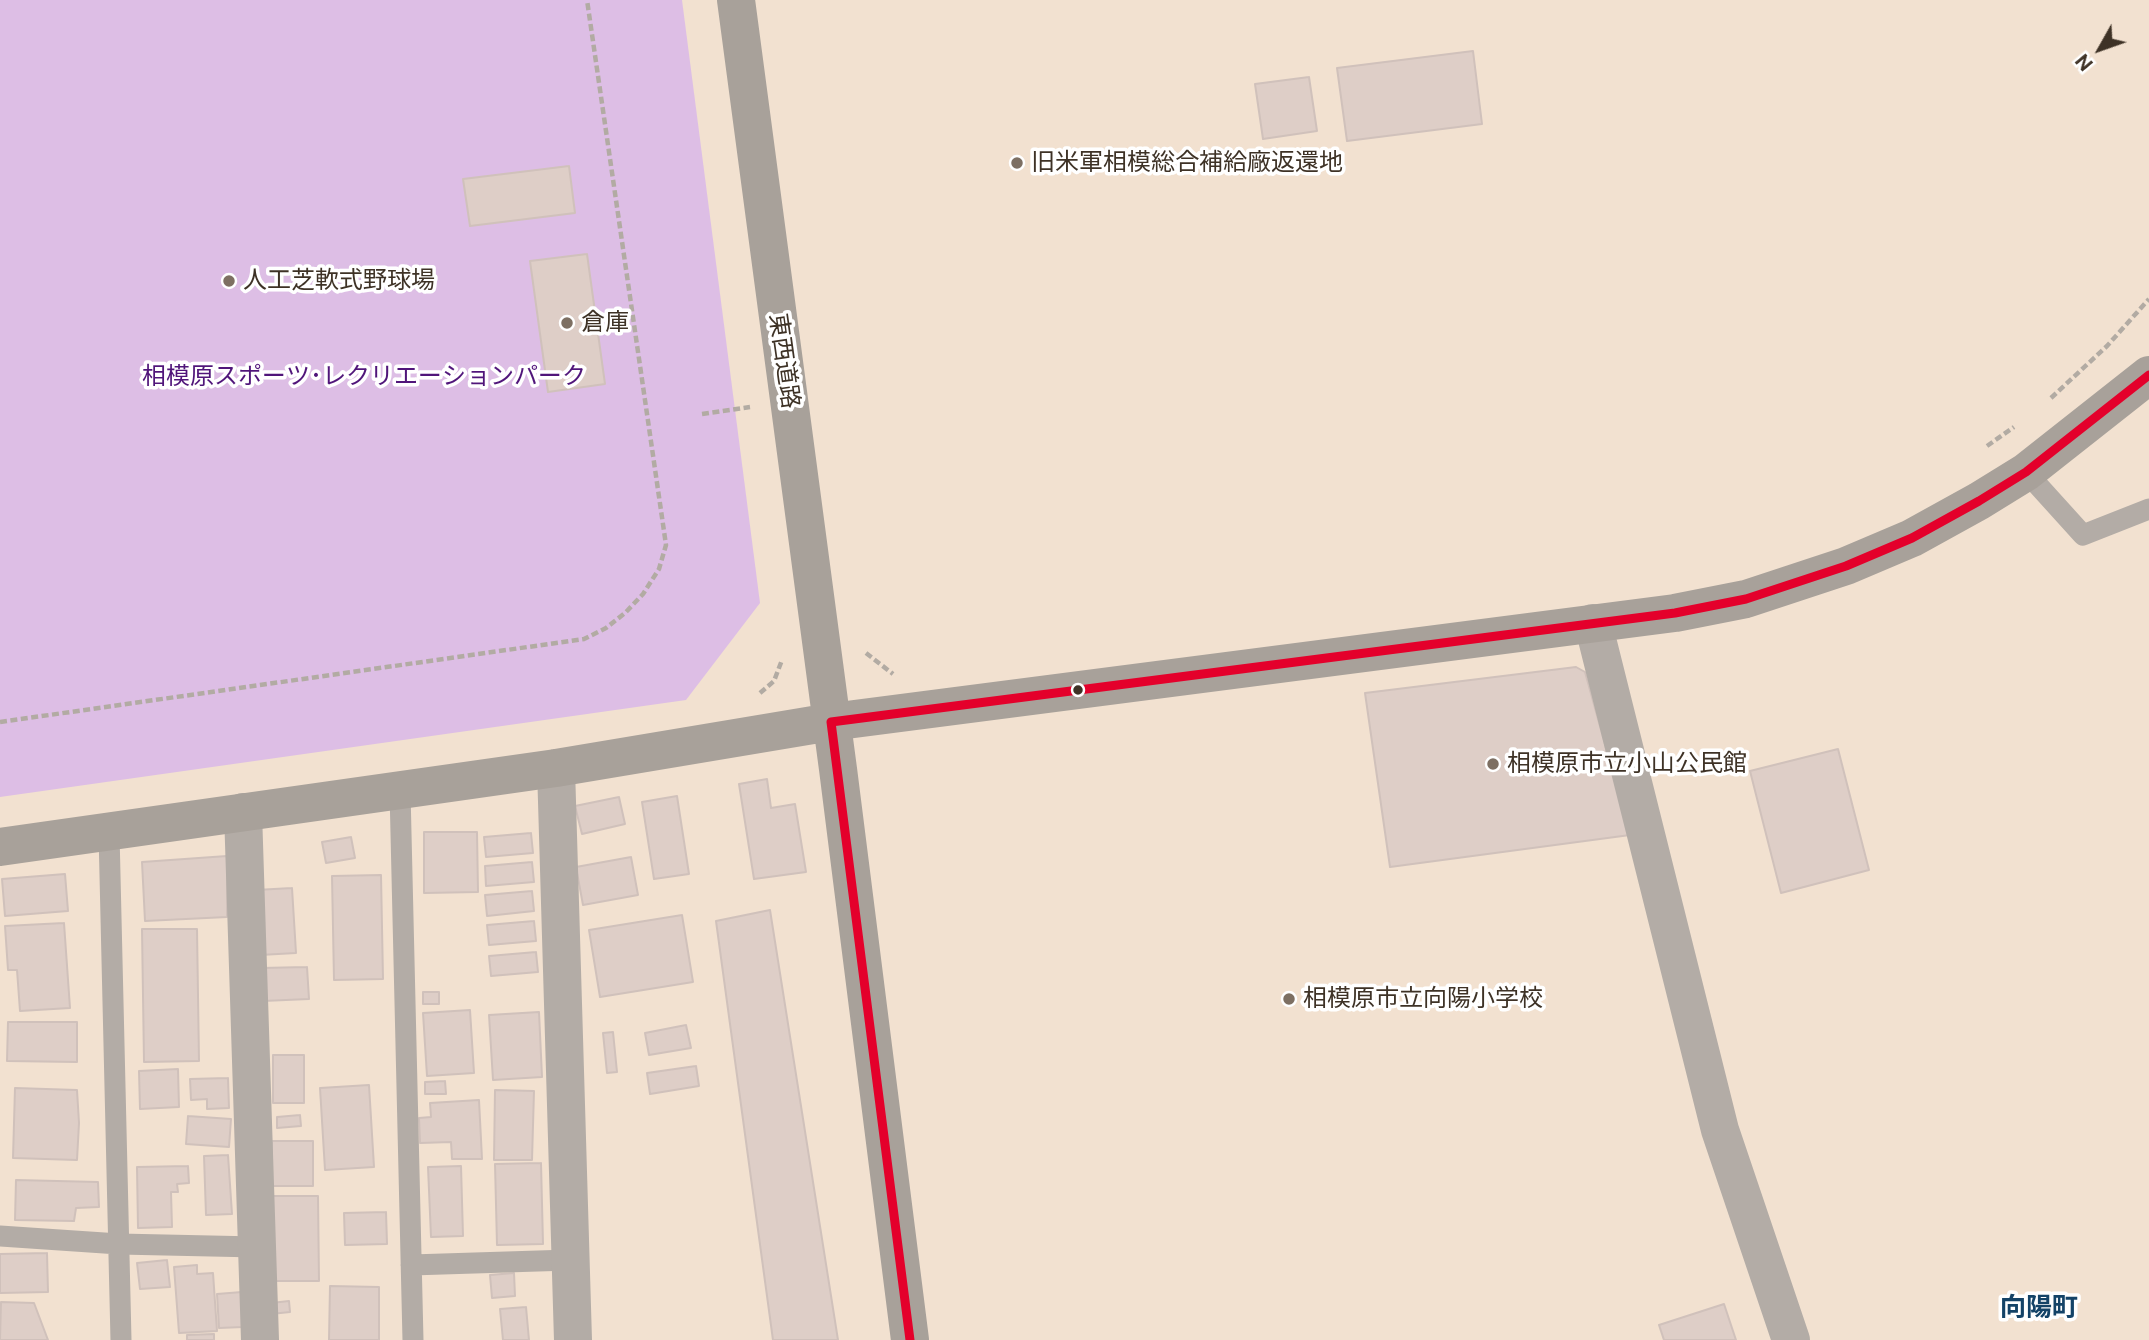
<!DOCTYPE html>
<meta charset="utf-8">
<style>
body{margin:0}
#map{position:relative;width:2149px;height:1340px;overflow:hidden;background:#f2e1d0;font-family:"Public Sans",sans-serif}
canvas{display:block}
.north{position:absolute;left:2065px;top:14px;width:70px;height:70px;-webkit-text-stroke:5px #fff;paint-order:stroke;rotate:230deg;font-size:19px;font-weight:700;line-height:28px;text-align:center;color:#3e3226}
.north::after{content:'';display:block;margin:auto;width:24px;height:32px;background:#3e3226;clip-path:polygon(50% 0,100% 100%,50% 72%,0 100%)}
</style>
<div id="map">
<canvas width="2149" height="1340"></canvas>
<div class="north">N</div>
</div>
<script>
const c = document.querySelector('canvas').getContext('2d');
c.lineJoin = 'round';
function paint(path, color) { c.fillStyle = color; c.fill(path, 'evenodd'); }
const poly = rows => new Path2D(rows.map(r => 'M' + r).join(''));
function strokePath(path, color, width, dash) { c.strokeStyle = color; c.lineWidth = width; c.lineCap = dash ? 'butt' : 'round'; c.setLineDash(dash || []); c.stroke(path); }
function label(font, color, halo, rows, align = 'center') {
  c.font = font + ' "Public Sans","Noto Sans JP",sans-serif'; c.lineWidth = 7; c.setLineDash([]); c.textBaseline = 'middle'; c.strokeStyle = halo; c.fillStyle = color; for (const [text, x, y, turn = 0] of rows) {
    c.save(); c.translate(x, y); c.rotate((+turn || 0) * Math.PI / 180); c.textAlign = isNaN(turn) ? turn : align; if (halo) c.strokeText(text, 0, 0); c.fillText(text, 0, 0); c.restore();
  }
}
const green = poly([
 [0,0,682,0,760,603,686,700,0,797]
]);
const building = poly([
 [1473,51,1482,124,1347,141,1337,68,1473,51],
 [1309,77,1317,131,1263,139,1255,84,1309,77],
 [569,166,575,213,470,226,463,179,569,166],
 [587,254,605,384,548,392,530,261,587,254],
 [1576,667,1585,672,1630,835,1390,867,1365,693,1576,667],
 [1838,749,1869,870,1781,893,1750,771,1838,749],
 [767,779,771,808,795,804,806,872,754,879,739,784,767,779],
 [677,796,689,874,654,879,642,802,677,796],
 [619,797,625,824,582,834,575,806,619,797],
 [424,832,477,832,478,892,424,893,424,832],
 [531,833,533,853,486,857,484,837,531,833],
 [351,837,355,858,326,863,322,842,351,837],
 [227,856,227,917,145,921,142,862,227,856],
 [631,857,638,895,583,905,576,867,631,857],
 [532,862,534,882,486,886,485,866,532,862],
 [65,874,68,911,5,916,2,879,65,874],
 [381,875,383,979,334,980,332,876,381,875],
 [292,888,296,953,260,955,256,890,292,888],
 [532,891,534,911,487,916,485,895,532,891],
 [770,910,838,1340,773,1340,716,921,770,910],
 [682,915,693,982,600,997,589,930,682,915],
 [534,921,536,941,489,945,487,925,534,921],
 [64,923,70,1008,20,1011,17,970,8,970,5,926,64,923],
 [142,929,197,929,199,1061,144,1062,142,929],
 [536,952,538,972,491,976,489,956,536,952],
 [307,967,309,999,263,1001,261,968,307,967],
 [423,992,439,992,439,1004,423,1004,423,992],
 [470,1010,474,1073,427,1076,423,1013,470,1010],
 [539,1012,542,1077,493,1080,489,1015,539,1012],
 [8,1022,77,1022,77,1062,7,1061,8,1022],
 [686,1025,691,1048,649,1055,645,1033,686,1025],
 [613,1032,617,1072,607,1073,603,1033,613,1032],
 [273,1055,304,1055,304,1103,273,1103,273,1055],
 [696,1066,699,1086,650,1094,647,1073,696,1066],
 [178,1069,179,1107,140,1109,139,1071,178,1069],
 [228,1078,229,1108,207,1109,207,1099,191,1100,190,1079,228,1078],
 [445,1081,446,1094,425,1094,425,1082,445,1081],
 [369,1085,374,1167,325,1170,320,1088,369,1085],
 [15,1088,77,1090,79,1123,77,1160,13,1158,15,1088],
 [495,1090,534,1091,532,1160,494,1160,495,1090],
 [479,1100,482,1159,452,1159,451,1142,420,1143,419,1118,431,1117,430,1103,479,1100],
 [300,1115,301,1126,277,1128,277,1117,300,1115],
 [188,1116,231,1119,229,1147,186,1144,188,1116],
 [272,1141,313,1141,313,1186,272,1186,272,1141],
 [228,1155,232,1214,206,1215,204,1156,228,1155],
 [541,1163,543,1244,497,1245,495,1164,541,1163],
 [188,1166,189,1183,177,1184,178,1192,171,1192,172,1227,138,1228,137,1167,188,1166],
 [461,1166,463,1236,431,1237,428,1167,461,1166],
 [16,1180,98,1182,99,1207,76,1208,74,1221,15,1220,16,1180],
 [272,1196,318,1196,319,1281,271,1281,272,1196],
 [386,1212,387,1244,345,1245,344,1213,386,1212],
 [47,1253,48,1292,0,1293,0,1254,47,1253],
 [167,1260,170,1287,140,1289,137,1263,167,1260],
 [197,1265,197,1274,213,1273,217,1331,179,1333,174,1267,197,1265],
 [514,1273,515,1296,492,1298,490,1275,514,1273],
 [330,1286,379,1287,379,1340,329,1340,330,1286],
 [242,1292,243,1327,219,1328,217,1294,242,1292],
 [289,1301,290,1312,271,1314,271,1303,289,1301],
 [1,1302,34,1303,48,1340,0,1340,1,1302],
 [1724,1304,1736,1340,1664,1340,1659,1325,1724,1304],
 [526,1307,529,1340,503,1340,500,1309,526,1307],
 [214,1334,214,1340,187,1340,187,1335,214,1334]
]);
const path = poly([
 [2051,398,2107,346,2149,299],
 [702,414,750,407],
 [1987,446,2014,427],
 [866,653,893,674],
 [760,693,774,681,782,660],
 [0,722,584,639,606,628,625,613,643,594,659,569,666,545,587,0]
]);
const lane = poly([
 [2026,472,2083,535,2149,509],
 [400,791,413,1340],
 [109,833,121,1340],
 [0,1236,119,1244,257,1247],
 [411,1265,570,1260]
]);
const street = poly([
 [1593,623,1720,1130,1791,1340],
 [556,768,573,1340],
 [243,812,260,1340]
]);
const secondary = poly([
 [736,0,838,769,910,1340],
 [0,847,556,768,831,722,1675,613,1746,599,1846,566,1912,538,1979,501,2026,472,2149,375]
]);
const bus1 = poly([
 [910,1340,831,722,1675,613,1746,599,1846,566,1912,538,1979,501,2026,472,2149,375]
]);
const markers = [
 [1017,163,7,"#7d6f62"],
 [229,281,7,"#7d6f62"],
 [567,323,7,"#7d6f62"],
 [1078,690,6,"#3e3226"],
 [1493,764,7,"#7d6f62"],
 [1289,999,7,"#7d6f62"]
];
const poiNames = [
 ["旧米軍相模総合補給廠返還地",1031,163],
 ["人工芝軟式野球場",243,281],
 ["倉庫",581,323],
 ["相模原市立小山公民館",1507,764],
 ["相模原市立向陽小学校",1303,999]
];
const streetNames = [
 ["東西道路",784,361,82]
];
const parkNames = [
 ["相模原スポーツ･レクリエーションパーク",364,377]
];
const neighbourhoodNames = [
 ["向陽町",2039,1308]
];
paint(green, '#ddbee5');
paint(building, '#decec7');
strokePath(building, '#d0c1bb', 2);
strokePath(path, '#b2aba3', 4.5, [7, 3.5]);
strokePath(lane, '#b3aca6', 21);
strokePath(street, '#b3aca6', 38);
strokePath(secondary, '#a8a19a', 38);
strokePath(bus1, '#e4002b', 9);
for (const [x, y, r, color] of markers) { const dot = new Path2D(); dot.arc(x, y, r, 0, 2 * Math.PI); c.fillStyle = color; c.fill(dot); strokePath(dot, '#fff', 2.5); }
label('24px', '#3e3226', '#fff', poiNames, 'left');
label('24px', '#3e3226', '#fff', streetNames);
label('24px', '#50157a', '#fff', parkNames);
label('bold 26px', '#144367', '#fff', neighbourhoodNames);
</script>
